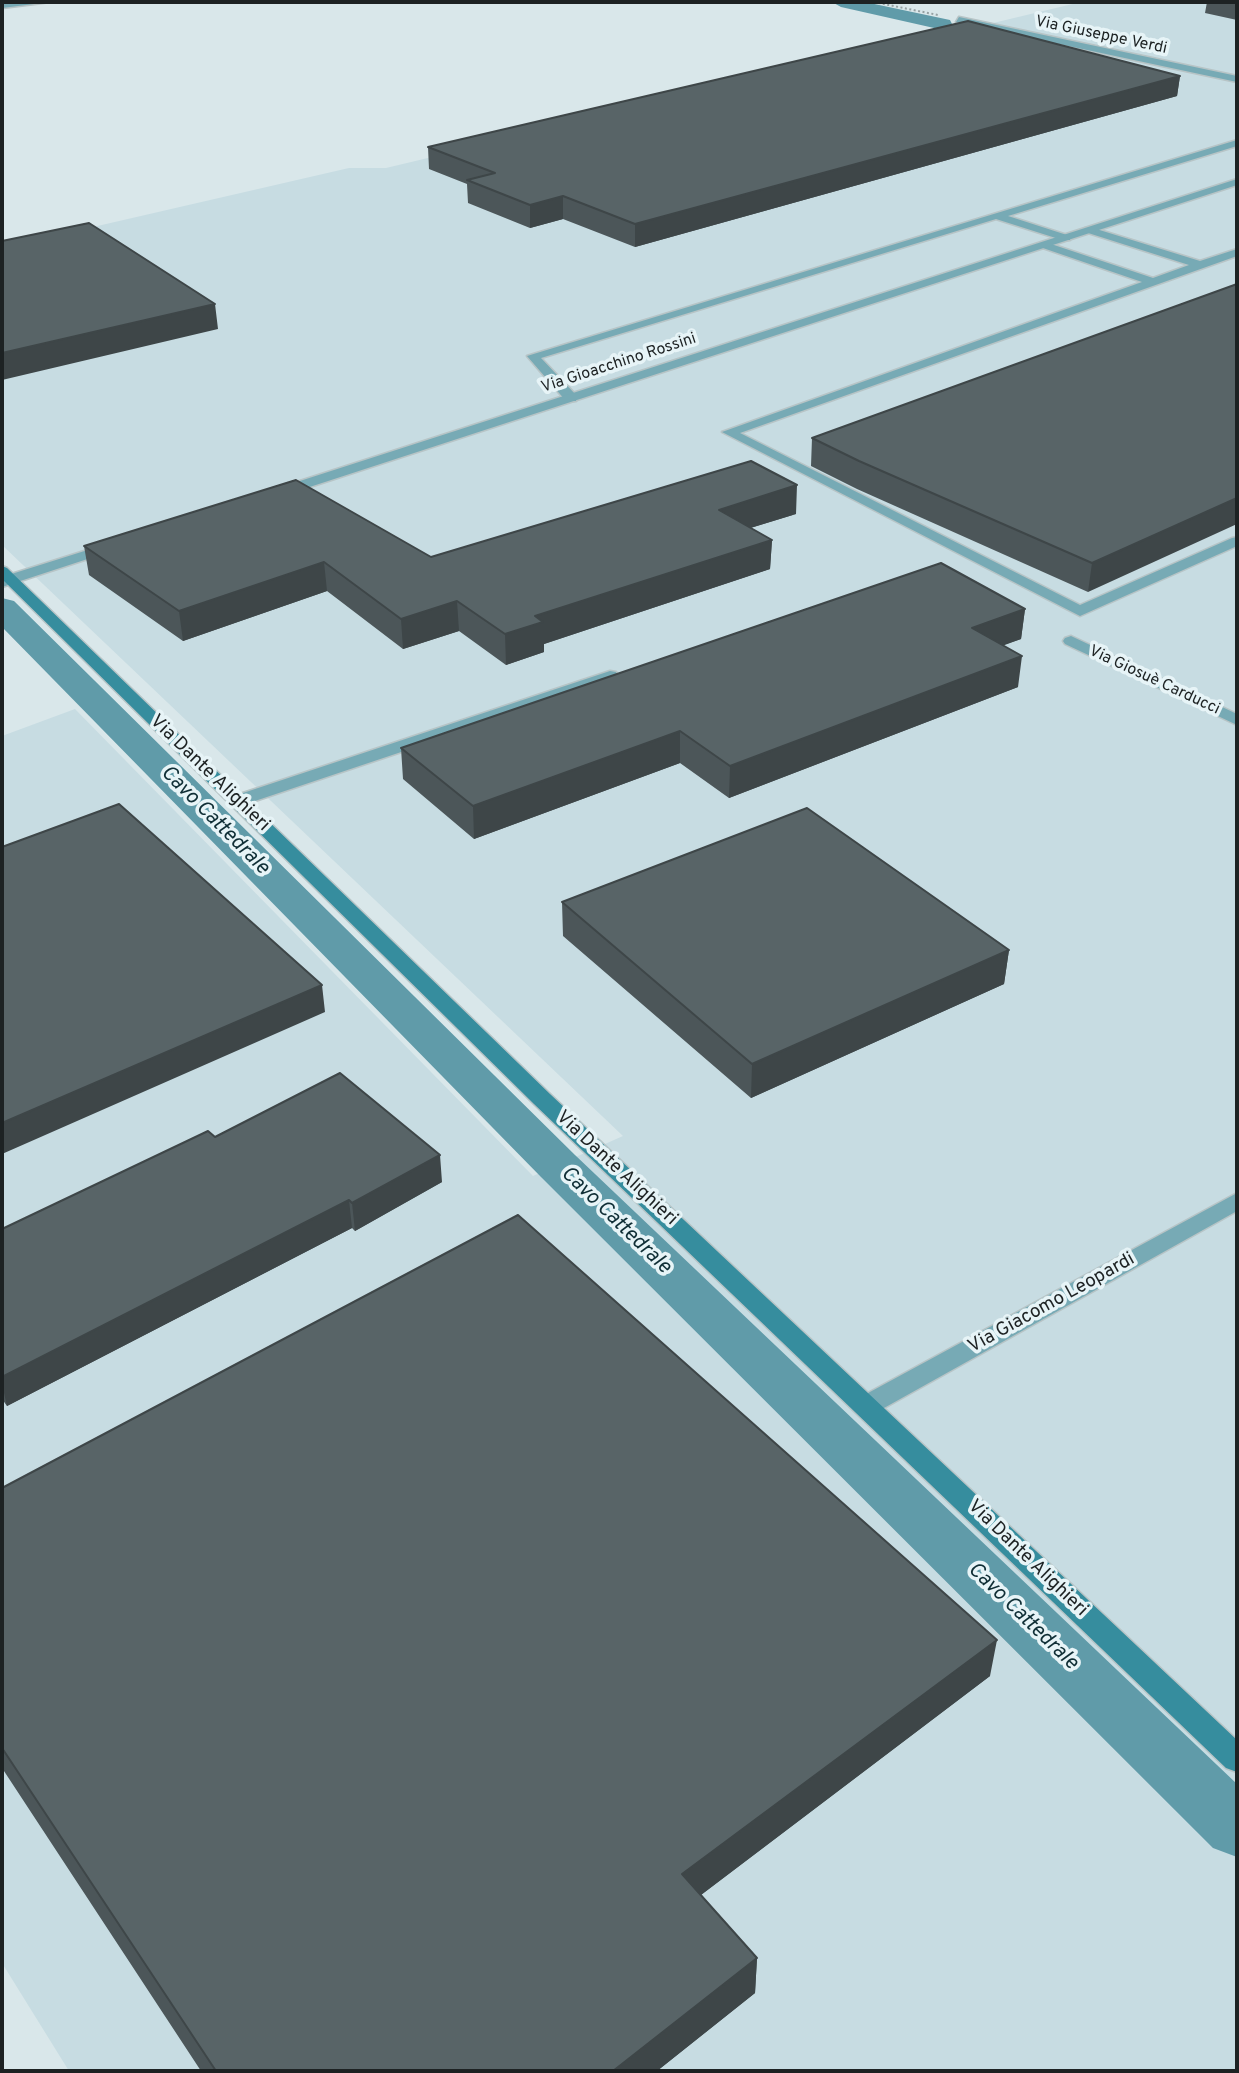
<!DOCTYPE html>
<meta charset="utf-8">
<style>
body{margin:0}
#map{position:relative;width:1239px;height:2073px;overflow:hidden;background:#d9e7ea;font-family:Overpass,sans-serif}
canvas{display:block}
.frame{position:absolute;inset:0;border:4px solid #1d2223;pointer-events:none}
</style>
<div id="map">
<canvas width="1239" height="2073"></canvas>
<div class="frame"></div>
</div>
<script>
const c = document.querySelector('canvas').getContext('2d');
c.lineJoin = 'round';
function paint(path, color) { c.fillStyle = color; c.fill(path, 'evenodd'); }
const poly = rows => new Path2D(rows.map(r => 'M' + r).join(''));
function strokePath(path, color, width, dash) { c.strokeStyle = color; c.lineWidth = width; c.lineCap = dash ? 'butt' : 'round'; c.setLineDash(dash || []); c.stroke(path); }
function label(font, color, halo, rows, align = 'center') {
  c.font = font + ' Overpass,sans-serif'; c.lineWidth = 7; c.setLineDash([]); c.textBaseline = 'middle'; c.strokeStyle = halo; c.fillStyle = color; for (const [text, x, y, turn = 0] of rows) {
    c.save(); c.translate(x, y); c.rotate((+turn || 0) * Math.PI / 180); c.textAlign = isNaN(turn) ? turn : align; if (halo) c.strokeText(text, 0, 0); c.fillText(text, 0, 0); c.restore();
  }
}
const built = poly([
 [1081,2,1237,2,1237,2071,69,2071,2,1963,2,736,75,709,533,1176,623,1136,2,545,2,248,349,168,386,168]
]);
const canal = poly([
 [832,2,865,2,950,20,952,24,943,30,841,7,832,2],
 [2,598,14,601,575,1155,1237,1784,1237,1857,1213,1848,541,1177,2,627,2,598]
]);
const path = poly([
 [874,2,938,15]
]);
const service = poly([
 [21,2,50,2,2,8,2,4,21,2],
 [1237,140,1237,146,1008,216,1070,236,1070,240,1062,240,996,219,541,358,576,395,576,401,566,401,527,356,1237,140],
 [1085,228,1093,228,1200,261,1237,249,1237,256,740,433,1080,605,1232,538,1237,537,1237,546,1080,616,722,432,1142,282,1040,247,1040,243,1048,243,1153,278,1189,265,1085,232,1085,228],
 [610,671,616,672,618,676,616,680,243,805,231,805,228,801,231,797,610,671]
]);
const minor = poly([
 [959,17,1237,76,1237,82,956,22,959,17],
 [1237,179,1237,185,282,496,277,497,270,493,272,490,1237,179],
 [113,542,118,543,120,546,118,549,2,587,2,577,113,542],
 [1071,636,1237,714,1237,725,1065,644,1063,641,1065,638,1071,636],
 [1237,1193,1237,1211,875,1413,866,1416,857,1413,853,1406,857,1399,1237,1193]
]);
const secondary = poly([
 [2,566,7,568,550,1094,1237,1740,1237,1772,1226,1768,534,1104,2,579,2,566]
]);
const wall = poly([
 [1207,2,1237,2,1237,20,1205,13],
 [1180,76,1177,96,635,247,563,219,530,228,468,203,467,184,429,169,428,147],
 [1237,284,1088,592,857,489,811,466,812,438],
 [796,514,750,528,772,540,770,569,544,644,544,652,506,665,459,631,403,649,327,591,183,641,89,575,84,546,431,557],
 [1025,609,1021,639,1003,645,1018,687,729,798,680,763,474,839,403,779,401,748],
 [562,902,1009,950,1004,984,751,1098,563,936],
 [215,1137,442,1182,355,1231,352,1228,7,1406,2,1399,2,1229],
 [2,1488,990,1676,701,1895,757,1958,755,1993,657,2071,201,2071,2,1768]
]);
const shadedWall = poly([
 [1180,76,1177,96,635,247,635,224],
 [563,196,563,219,530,228,530,205],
 [215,304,218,329,2,380,2,353],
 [797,485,796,514,718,538,719,510],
 [1237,498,1237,524,1088,592,1092,563],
 [772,540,770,569,544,644,544,652,506,665,505,634,535,616],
 [324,562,327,591,183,641,179,611],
 [457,601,459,631,403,649,401,619],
 [1025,609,1021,639,969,658,972,628],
 [1022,656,1018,687,729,798,730,766],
 [680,731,680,763,474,839,473,806],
 [1009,950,1004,984,751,1098,752,1064],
 [322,985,325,1012,2,1154,2,1123],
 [440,1155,442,1182,355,1231,352,1203],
 [349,1200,352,1228,7,1406,2,1384,2,1377],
 [997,1640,990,1676,681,1910,682,1874],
 [757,1958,755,1993,657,2071,613,2071]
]);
const building = poly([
 [968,21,1180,76,635,224,563,196,530,205,467,180,495,173,428,147,968,21],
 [89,223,215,304,2,353,2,241,89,223],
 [1237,284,1237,498,1092,563,859,461,812,438,1237,284],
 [751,461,797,485,719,510,772,540,535,616,543,622,505,634,457,601,401,619,324,562,179,611,84,546,296,480,431,557,751,461],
 [941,563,1025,609,972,628,1022,656,730,766,680,731,473,806,401,748,941,563],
 [119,804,322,985,2,1123,2,847,119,804],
 [807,808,1009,950,752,1064,562,902,807,808],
 [340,1073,440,1155,352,1203,349,1200,2,1377,2,1229,208,1131,215,1137,340,1073],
 [518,1215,997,1640,682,1874,757,1958,613,2071,216,2071,2,1748,2,1488,518,1215]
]);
const farStreetnames = [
 ["Via Giuseppe Verdi",1101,36,12],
 ["Via Gioacchino Rossini",619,364,-18],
 ["Via Giosuè Carducci",1154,681,25]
];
const streetNames = [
 ["Via Dante Alighieri",209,774,44],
 ["Via Dante Alighieri",616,1169,43],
 ["Via Giacomo Leopardi",1052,1304,-29],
 ["Via Dante Alighieri",1027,1559,44]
];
const waterNames = [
 ["Cavo Cattedrale",214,821,45],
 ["Cavo Cattedrale",615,1221,44],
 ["Cavo Cattedrale",1022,1617,44]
];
paint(built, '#c7dce2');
paint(canal, '#609ba9');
strokePath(service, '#b7c4c6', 3);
strokePath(minor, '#b7c4c6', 3);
strokePath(secondary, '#b7c4c6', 3);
strokePath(path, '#95a0a2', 2, [2, 2.5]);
paint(service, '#77aab5');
paint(minor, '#77aab5');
paint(secondary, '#368d9e');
paint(wall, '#4c5659');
paint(shadedWall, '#3e4648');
paint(building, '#586467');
strokePath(building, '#3e4648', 2);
label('16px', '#1d2223', '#e7f4f7', farStreetnames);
label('19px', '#1d2223', '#e7f4f7', streetNames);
label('italic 21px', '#102f36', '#e7f4f7', waterNames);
</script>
